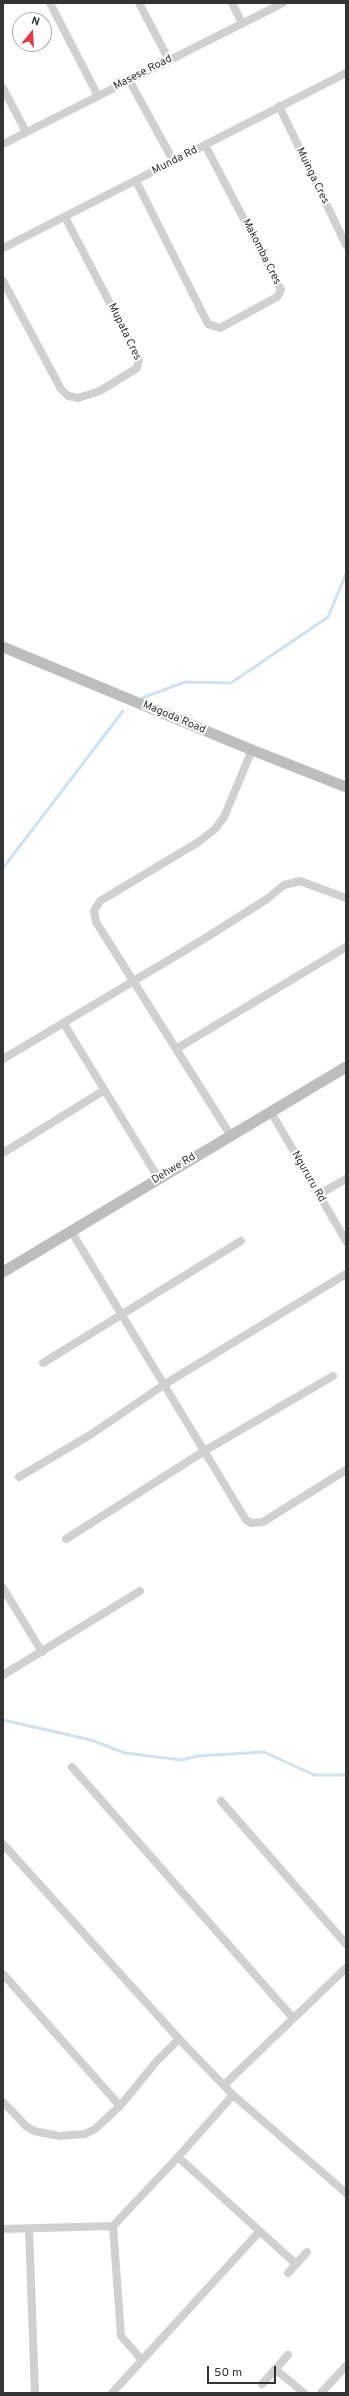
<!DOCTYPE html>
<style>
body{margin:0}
#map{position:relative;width:349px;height:2396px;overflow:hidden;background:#fff;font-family:Overpass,sans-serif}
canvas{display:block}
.frame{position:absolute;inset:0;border:4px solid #333;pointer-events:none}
.north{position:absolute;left:12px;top:12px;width:40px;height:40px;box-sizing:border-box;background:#fff;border:1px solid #adadad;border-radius:50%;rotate:18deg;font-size:11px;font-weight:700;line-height:16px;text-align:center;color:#333}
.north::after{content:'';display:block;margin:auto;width:14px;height:18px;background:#e63946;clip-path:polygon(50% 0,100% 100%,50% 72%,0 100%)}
.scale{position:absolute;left:207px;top:2366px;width:69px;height:18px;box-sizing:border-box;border:2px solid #333;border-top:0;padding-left:5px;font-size:12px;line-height:14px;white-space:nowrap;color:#333;-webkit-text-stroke:3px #fff;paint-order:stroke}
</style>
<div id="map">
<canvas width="349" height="2396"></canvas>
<div class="frame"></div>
<div class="north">N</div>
<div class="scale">50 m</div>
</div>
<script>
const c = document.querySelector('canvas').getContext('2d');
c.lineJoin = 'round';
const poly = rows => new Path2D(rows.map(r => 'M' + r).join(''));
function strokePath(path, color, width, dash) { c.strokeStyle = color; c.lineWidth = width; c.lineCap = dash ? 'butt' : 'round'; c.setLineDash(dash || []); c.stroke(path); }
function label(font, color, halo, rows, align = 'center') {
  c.font = font + ' Overpass,sans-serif'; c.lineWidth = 4; c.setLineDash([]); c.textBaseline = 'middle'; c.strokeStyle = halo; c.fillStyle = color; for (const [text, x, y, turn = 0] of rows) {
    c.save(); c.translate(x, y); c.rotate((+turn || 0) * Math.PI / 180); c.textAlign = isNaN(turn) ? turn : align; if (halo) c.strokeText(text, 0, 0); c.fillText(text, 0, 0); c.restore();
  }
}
const stream = poly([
 [142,698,185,682,231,683,328,617,346,574],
 [3,868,123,711],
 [3,1720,91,1740,125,1753,182,1760,197,1756,264,1752,314,1775,346,1775]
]);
const street = poly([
 [50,3,98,96],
 [139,3,169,60],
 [232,3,242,23],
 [129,80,174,162],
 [3,88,26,132],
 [279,106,346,245],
 [3,144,283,3],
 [136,181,208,324,220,328,277,297,281,290,205,145],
 [3,248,346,73],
 [3,281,61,389,68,396,78,398,100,391,137,368,139,359,65,217],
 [64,1024,159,1179],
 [176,1049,346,947],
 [3,1059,199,942,267,899,284,885,300,881,346,898],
 [271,1112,346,1241],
 [231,1136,96,922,94,911,100,901,200,841,215,829,224,817,252,750],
 [3,1153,103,1091],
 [318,1195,346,1179],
 [71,1231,246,1520,251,1523,263,1522,346,1470],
 [43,1363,241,1241],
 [19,1477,90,1435,165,1384,346,1274],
 [66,1539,206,1450,333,1376],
 [3,1588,42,1652],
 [3,1675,140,1591],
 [72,1767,293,2018],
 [221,1801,346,1944],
 [3,1844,179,2039,233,2095,346,2193],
 [3,1974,120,2106],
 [224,2085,346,1968],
 [3,2102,26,2126,34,2131,59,2136,85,2134,95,2129,120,2106,156,2062,179,2039],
 [178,2157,296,2264],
 [113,2226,121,2336,141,2359],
 [3,2229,113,2226,178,2157,233,2095],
 [29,2229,35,2393],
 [288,2273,307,2252],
 [275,2369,304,2393],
 [262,2384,288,2355],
 [112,2393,259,2232],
 [321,2393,346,2366]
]);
const secondary = poly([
 [3,647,252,750,346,787],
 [3,1272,346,1067]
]);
const streetNames = [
 ["Masese Road",143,73,-27],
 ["Munda Rd",175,161,-27],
 ["Muinga Cres",312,176,64],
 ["Makomba Cres",261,252,63],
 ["Mupata Cres",124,332,64],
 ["Magoda Road",174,718,23],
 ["Dehwe Rd",174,1169,-31],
 ["Ngururu Rd",308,1177,60]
];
strokePath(stream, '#cfe2ee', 3);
strokePath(street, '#d0d0d0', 8);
strokePath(secondary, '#bdbdbd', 11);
label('11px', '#333', '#fff', streetNames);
</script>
